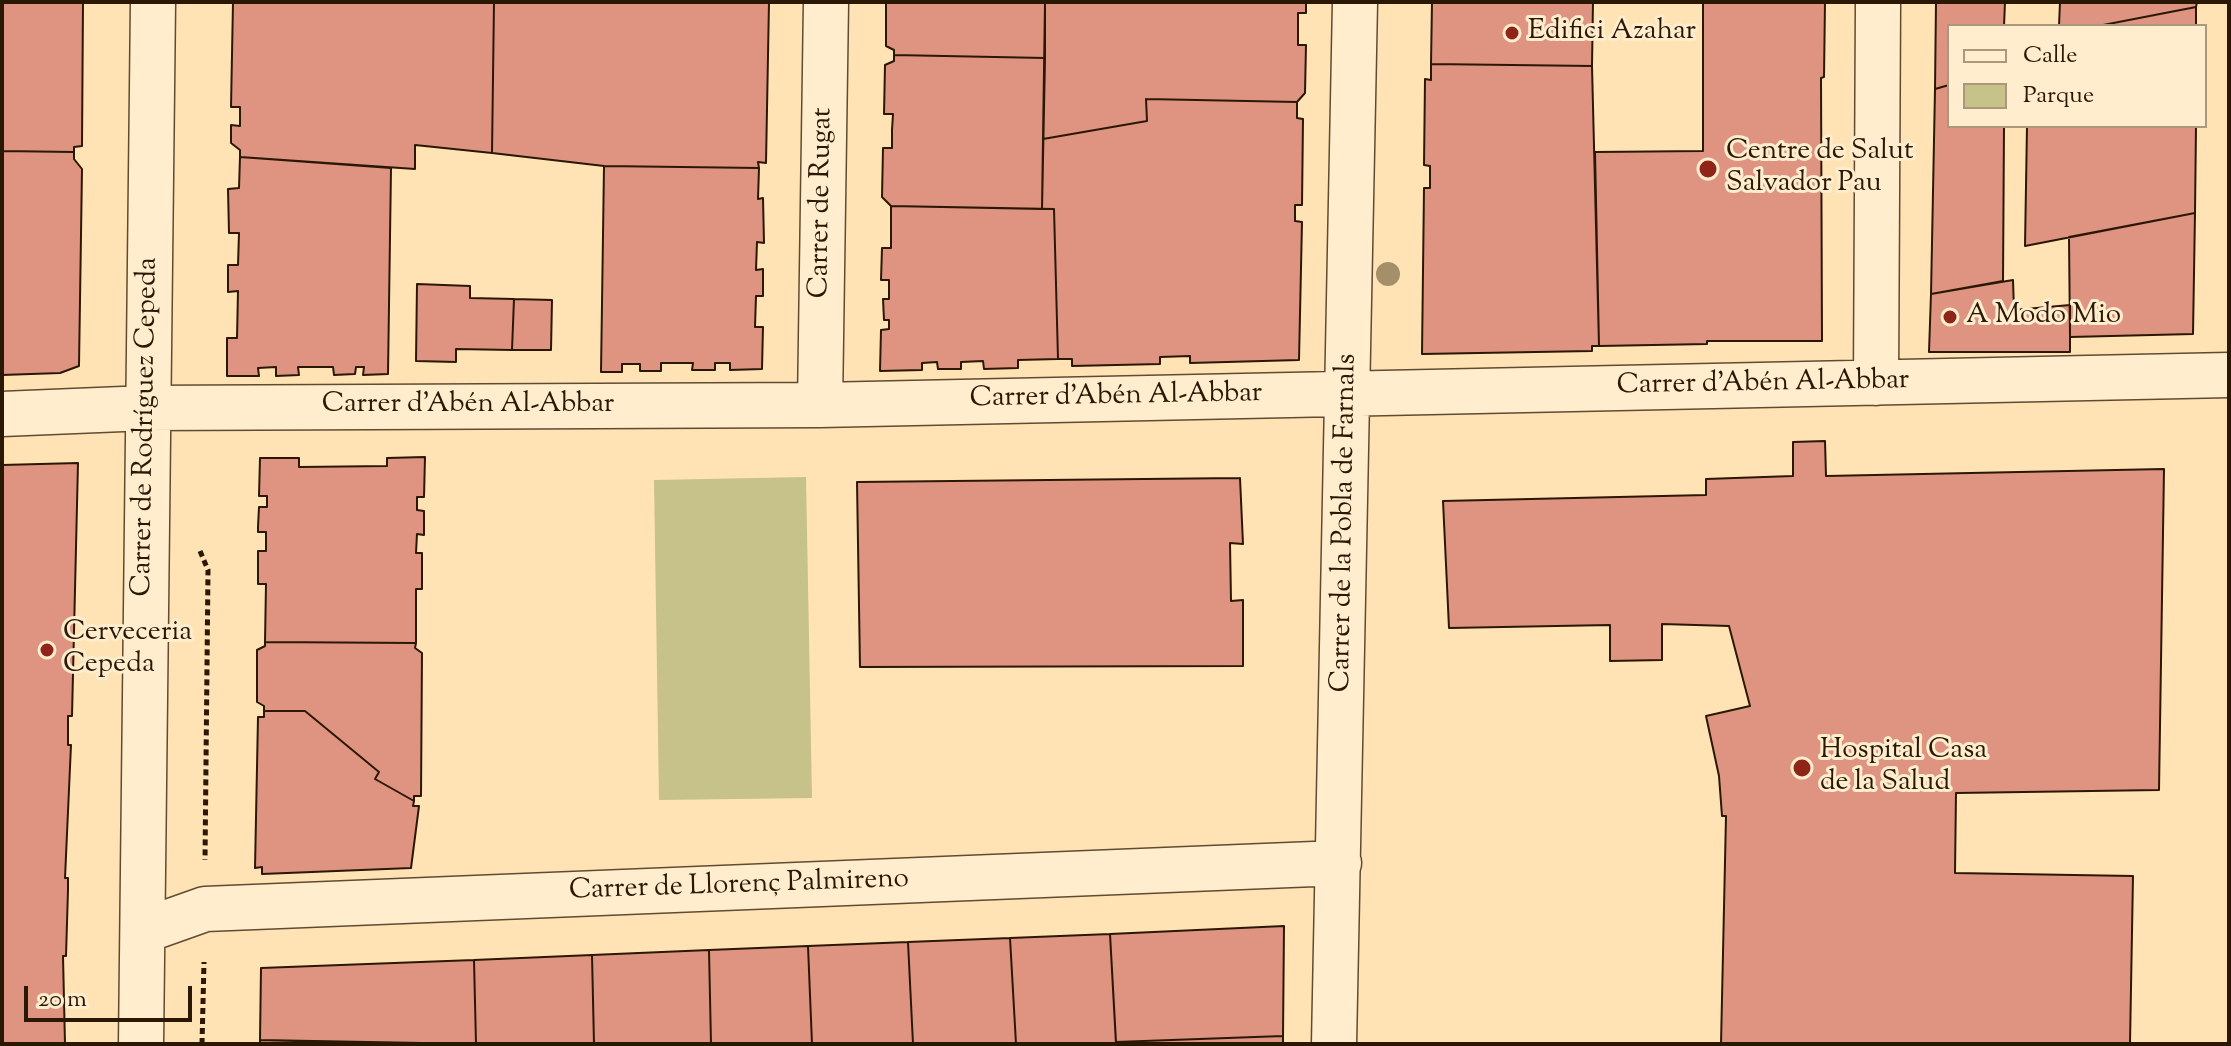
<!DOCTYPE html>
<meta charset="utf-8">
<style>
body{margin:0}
#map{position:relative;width:2231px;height:1046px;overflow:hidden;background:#ffe3b4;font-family:"Sorts Mill Goudy",serif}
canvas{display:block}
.frame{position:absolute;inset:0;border:4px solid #2a1805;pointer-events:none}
.legend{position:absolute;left:1947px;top:24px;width:260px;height:104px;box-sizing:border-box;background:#ffedce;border:2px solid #aa987e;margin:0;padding:10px 14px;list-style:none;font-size:24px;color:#2a1805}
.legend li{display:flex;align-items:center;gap:16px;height:40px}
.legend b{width:40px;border:2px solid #aa987e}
.scale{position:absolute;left:24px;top:986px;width:168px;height:36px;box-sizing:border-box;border:4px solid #2a1805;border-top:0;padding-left:10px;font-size:24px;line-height:28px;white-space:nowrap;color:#2a1805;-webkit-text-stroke:6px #ffedce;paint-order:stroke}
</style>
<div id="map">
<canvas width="2231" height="1046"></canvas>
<div class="frame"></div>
<ul class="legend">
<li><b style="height:10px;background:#ffedce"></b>Calle</li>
<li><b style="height:22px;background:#c6c289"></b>Parque</li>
</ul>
<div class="scale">20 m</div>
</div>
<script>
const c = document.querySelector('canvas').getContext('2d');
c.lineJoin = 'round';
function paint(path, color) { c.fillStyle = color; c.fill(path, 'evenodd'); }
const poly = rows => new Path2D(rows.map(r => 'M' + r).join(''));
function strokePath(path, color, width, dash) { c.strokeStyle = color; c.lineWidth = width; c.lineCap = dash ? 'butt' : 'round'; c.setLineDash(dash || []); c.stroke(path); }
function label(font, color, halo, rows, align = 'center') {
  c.font = font + ' "Sorts Mill Goudy",serif'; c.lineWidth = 6; c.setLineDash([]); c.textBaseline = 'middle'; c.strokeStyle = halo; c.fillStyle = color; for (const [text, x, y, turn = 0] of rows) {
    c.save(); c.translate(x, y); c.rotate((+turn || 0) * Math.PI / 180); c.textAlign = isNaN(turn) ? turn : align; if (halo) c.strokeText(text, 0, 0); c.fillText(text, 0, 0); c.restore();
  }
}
const green = poly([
 [806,477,812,798,659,800,654,480]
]);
const building = poly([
 [2,2,83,2,82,146,74,147,74,152,2,151,2,2],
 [233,2,494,2,492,153,415,145,415,169,240,157,240,150,231,143,231,125,240,126,240,107,231,107,233,2],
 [494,2,769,2,766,163,758,162,759,168,604,166,492,153,494,2],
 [886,2,1045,2,1045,58,894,55,894,50,886,46,886,2],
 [1045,2,1306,2,1306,13,1298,13,1298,45,1306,45,1305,93,1297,102,1146,99,1147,121,1043,139,1045,2],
 [1593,2,1592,66,1431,64,1432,2,1593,2],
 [1703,2,1825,2,1824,77,1821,78,1822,341,1707,341,1707,344,1599,346,1595,152,1703,151,1703,2],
 [1936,2,2005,2,2004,26,1949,26,1949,85,1935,89,1936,2],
 [2060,2,2197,2,2196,7,2098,26,2059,26,2060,2],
 [2196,7,2196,26,2098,26,2196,7],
 [894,55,1045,58,1042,209,891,206,882,197,883,148,892,148,892,130,893,114,884,114,885,65,894,61,894,55],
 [1431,64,1592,66,1599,346,1592,346,1592,351,1422,354,1424,188,1430,188,1430,166,1424,165,1425,79,1431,80,1431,64],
 [1949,85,1949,126,2004,126,2003,281,1931,294,1935,89,1949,85],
 [1146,99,1297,102,1297,118,1303,119,1302,205,1295,205,1295,221,1302,222,1299,360,1190,363,1190,356,1160,357,1160,364,1072,366,1072,359,1058,359,1054,209,1042,209,1043,139,1147,121,1146,99],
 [2027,126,2196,126,2195,213,2025,246,2027,126],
 [2,151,74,152,74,159,82,169,79,366,60,373,2,375,2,151],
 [240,157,391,168,388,374,363,375,364,367,356,367,355,374,334,375,333,367,298,367,299,375,276,376,276,367,258,368,259,376,227,376,227,338,237,338,238,291,228,292,228,265,238,265,239,233,229,233,228,189,239,188,240,157],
 [604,166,759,168,758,199,763,198,764,243,757,242,756,270,763,269,763,296,756,296,755,327,763,327,762,369,730,370,730,363,715,363,715,370,692,370,693,363,661,363,661,371,640,371,640,364,622,364,622,372,601,372,604,166],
 [891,206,1054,209,1058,359,1018,360,1018,368,984,369,983,361,961,362,961,369,938,369,937,362,922,363,922,370,880,371,881,330,889,329,889,320,884,320,883,299,889,299,889,280,881,280,882,248,891,248,891,206],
 [2195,213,2193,334,2070,337,2069,237,2195,213],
 [2013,280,2014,310,2070,305,2070,352,1929,352,1931,294,2013,280],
 [417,284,470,286,470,298,514,299,512,350,456,349,456,362,416,361,417,284],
 [514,299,552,300,551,350,512,350,514,299],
 [1825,441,1826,476,2164,469,2159,790,1956,793,1955,873,2133,876,2130,1044,1721,1044,1726,816,1722,816,1719,776,1706,716,1750,706,1729,626,1662,624,1662,660,1610,661,1610,625,1449,628,1443,501,1706,495,1706,479,1793,476,1793,442,1825,441],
 [425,457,424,497,417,497,417,510,424,511,424,535,417,534,416,553,422,553,422,589,416,589,416,643,265,642,266,584,258,584,258,551,266,551,266,532,258,532,258,527,259,507,267,507,267,496,259,496,260,458,299,458,299,467,387,466,387,458,425,457],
 [78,463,72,716,68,716,68,745,71,745,65,878,68,878,68,890,66,956,63,956,65,1044,2,1044,2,465,78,463],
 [1240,478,1243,544,1230,543,1231,601,1243,600,1243,666,860,667,857,482,1240,478],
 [265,642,416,643,415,648,422,653,421,796,414,796,414,801,375,779,379,772,305,711,264,711,264,706,257,702,257,650,265,646,265,642],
 [264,711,305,711,379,772,375,779,414,801,413,806,419,806,411,868,262,874,262,867,255,868,258,717,264,717,264,711],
 [1284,926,1283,1036,1116,1042,1110,934,1284,926],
 [1110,934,1116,1044,1016,1044,1010,938,1110,934],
 [1010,938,1016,1044,913,1044,908,942,1010,938],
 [908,942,913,1044,812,1044,808,946,908,942],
 [808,946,812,1044,711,1044,709,950,808,946],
 [709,950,711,1044,594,1044,592,955,709,950],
 [592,955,594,1044,476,1044,474,960,592,955],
 [474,960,476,1044,260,1040,261,968,474,960],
 [1283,1036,1283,1044,1116,1042,1283,1036],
 [260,1040,402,1044,260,1044,260,1040]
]);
const path = poly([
 [200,551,208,570,205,860],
 [202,1044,204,962]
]);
const minor = poly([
 [1876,383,1878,2],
 [820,405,826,2],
 [2,414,147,408,820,405,2229,375],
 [143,931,205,909,1339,863],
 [141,1044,153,2],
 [1334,1044,1355,2]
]);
const trees = [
 [1388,274]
];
const markers = [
 [1512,33,8,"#8f2418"],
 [1708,169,10,"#8f2418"],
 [1950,317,8,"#8f2418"],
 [47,650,8,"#8f2418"],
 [1802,768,10,"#8f2418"]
];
const poiNames = [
 ["Edifici Azahar",1528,33],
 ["Centre de Salut",1726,153],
 ["Salvador Pau",1726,185],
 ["A Modo Mio",1966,317],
 ["Cerveceria",63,634],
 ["Cepeda",63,666],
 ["Hospital Casa",1820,752],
 ["de la Salud",1820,784]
];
const streetNames = [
 ["Carrer de Rugat",823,203,-89],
 ["Carrer d'Abén Al-Abbar",1763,385,-1],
 ["Carrer d'Abén Al-Abbar",1116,398,-1],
 ["Carrer d'Abén Al-Abbar",468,406],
 ["Carrer de Rodríguez Cepeda",147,427,-89],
 ["Carrer de la Pobla de Farnals",1346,523,-89],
 ["Carrer de Llorenç Palmireno",739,887,-2]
];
paint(green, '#c6c289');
paint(building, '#df9482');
strokePath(building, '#2a1805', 2);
strokePath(minor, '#5f4b31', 47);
strokePath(path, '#2a1805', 5, [6, 4]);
strokePath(minor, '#ffedce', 44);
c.fillStyle = '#a48f6a';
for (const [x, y] of trees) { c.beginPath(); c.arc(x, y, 12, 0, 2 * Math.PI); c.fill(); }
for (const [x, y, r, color] of markers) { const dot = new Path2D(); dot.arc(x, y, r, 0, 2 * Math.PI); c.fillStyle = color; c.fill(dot); strokePath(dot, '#ffedce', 3); }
label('28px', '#2a1805', '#ffedce', poiNames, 'left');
label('28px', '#2a1805', '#ffedce', streetNames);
</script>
